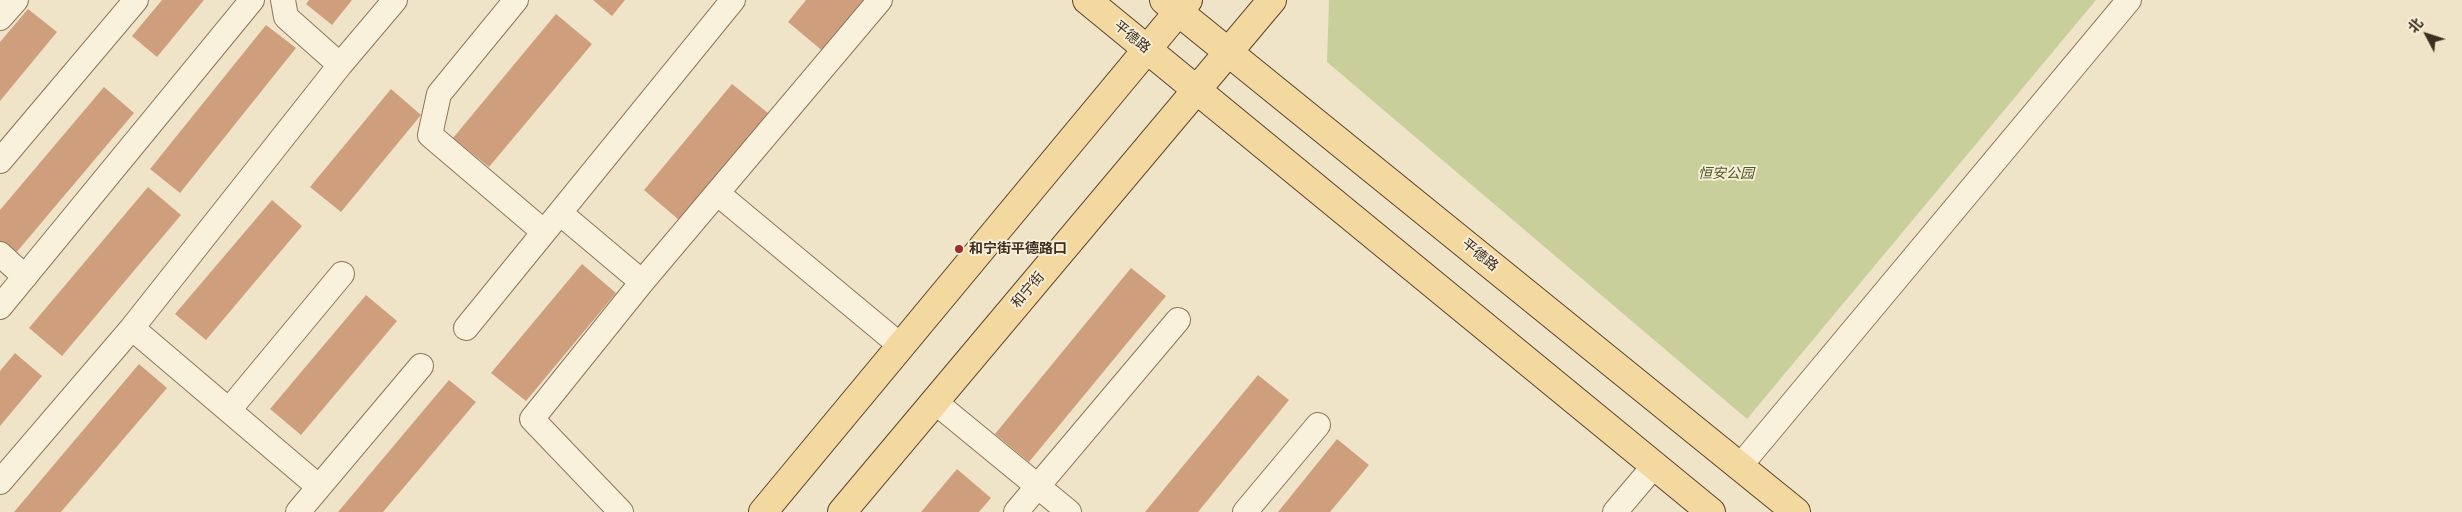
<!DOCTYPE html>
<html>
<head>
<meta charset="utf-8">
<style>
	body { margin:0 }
	#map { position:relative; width:2462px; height:512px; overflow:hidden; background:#f0e4c8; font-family:"Crimson Pro","Noto Sans SC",serif }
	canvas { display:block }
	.north { position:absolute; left:2402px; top:10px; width:50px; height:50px; -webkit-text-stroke:4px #f7eed8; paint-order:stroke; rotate:310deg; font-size:14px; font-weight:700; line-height:20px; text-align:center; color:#3d2e20 }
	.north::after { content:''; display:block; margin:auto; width:18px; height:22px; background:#3d2e20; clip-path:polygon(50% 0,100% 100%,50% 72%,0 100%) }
</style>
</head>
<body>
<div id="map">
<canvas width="2462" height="512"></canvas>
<div class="north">北</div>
</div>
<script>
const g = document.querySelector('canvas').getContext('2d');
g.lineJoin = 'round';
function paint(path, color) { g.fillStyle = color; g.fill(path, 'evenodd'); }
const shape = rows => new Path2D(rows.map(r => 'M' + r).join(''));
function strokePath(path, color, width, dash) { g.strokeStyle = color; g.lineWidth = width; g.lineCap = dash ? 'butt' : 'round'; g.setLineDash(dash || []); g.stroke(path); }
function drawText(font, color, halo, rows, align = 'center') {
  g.font = font + ' "Crimson Pro","Noto Sans SC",serif'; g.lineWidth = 4; g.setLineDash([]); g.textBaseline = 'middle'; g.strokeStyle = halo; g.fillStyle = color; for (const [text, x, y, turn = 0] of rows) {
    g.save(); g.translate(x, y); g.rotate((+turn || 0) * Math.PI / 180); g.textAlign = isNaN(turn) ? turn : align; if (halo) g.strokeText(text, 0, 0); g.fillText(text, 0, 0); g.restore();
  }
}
paint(shape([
	[1329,0,2096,0,1747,419,1327,62]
]), '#c9cf9b');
paint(shape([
	[162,0,204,0,157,57,132,36],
	[309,0,352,0,332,25,306,4],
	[593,0,625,0,612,16],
	[806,0,869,0,825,53,788,22],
	[28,9,57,32,0,101,0,42],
	[556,14,592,44,489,167,453,138],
	[266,25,296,48,180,193,150,169],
	[732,84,768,113,679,220,644,190],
	[104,87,134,113,15,254,0,241,0,210],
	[391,89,421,115,341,212,310,187],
	[148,187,181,215,62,356,29,328],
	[272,200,302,226,206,340,175,314],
	[582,264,616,293,526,401,491,373],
	[1131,268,1166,296,1029,462,995,434],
	[366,295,397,321,301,435,270,409],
	[15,353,42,376,0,426,0,371],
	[139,364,167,388,61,512,14,512],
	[1258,375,1289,400,1198,512,1145,512],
	[449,380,476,402,383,512,338,512],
	[1337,439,1369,465,1330,512,1278,512],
	[957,469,991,498,979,512,921,512]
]), '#cf9f7d');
const minor = shape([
	[283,0,286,17,340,65],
	[516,0,439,94,430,135,544,232],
	[0,18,16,0],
	[0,161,136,0],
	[717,193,901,346],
	[560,213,642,282],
	[0,254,25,277],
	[0,307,252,0],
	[132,328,319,487],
	[466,328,733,0],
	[935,402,1069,512],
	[229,410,342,274],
	[1740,466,2129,0],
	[0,482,132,328,340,65,395,0],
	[298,512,421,366],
	[621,512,532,419,642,282,880,0],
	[1016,512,1178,320],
	[1245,512,1318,425],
	[1615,512,1654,466]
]);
const major = shape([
	[1087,0,1711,512],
	[1164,0,1796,512],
	[763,512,1188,0],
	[842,512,1272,0]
]);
strokePath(minor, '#8d765c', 26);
strokePath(major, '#5b4430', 30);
strokePath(minor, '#faf1dc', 24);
strokePath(major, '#f3d9a0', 28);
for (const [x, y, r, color] of [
	[959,249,5,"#9e2a2b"]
]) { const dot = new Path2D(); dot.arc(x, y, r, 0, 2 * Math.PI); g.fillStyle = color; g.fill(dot); strokePath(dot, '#f7eed8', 2); }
drawText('14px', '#3d2e20', '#f7eed8', [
	["平德路",1132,37,39],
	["平德路",1480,255,39],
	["和宁街",1028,290,-50]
]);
drawText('italic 14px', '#4d5a26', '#f7eed8', [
	["恒安公园",1726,174]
]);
drawText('bold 14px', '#3d2e20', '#f7eed8', [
	["和宁街平德路口",969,249]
], 'left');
</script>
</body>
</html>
